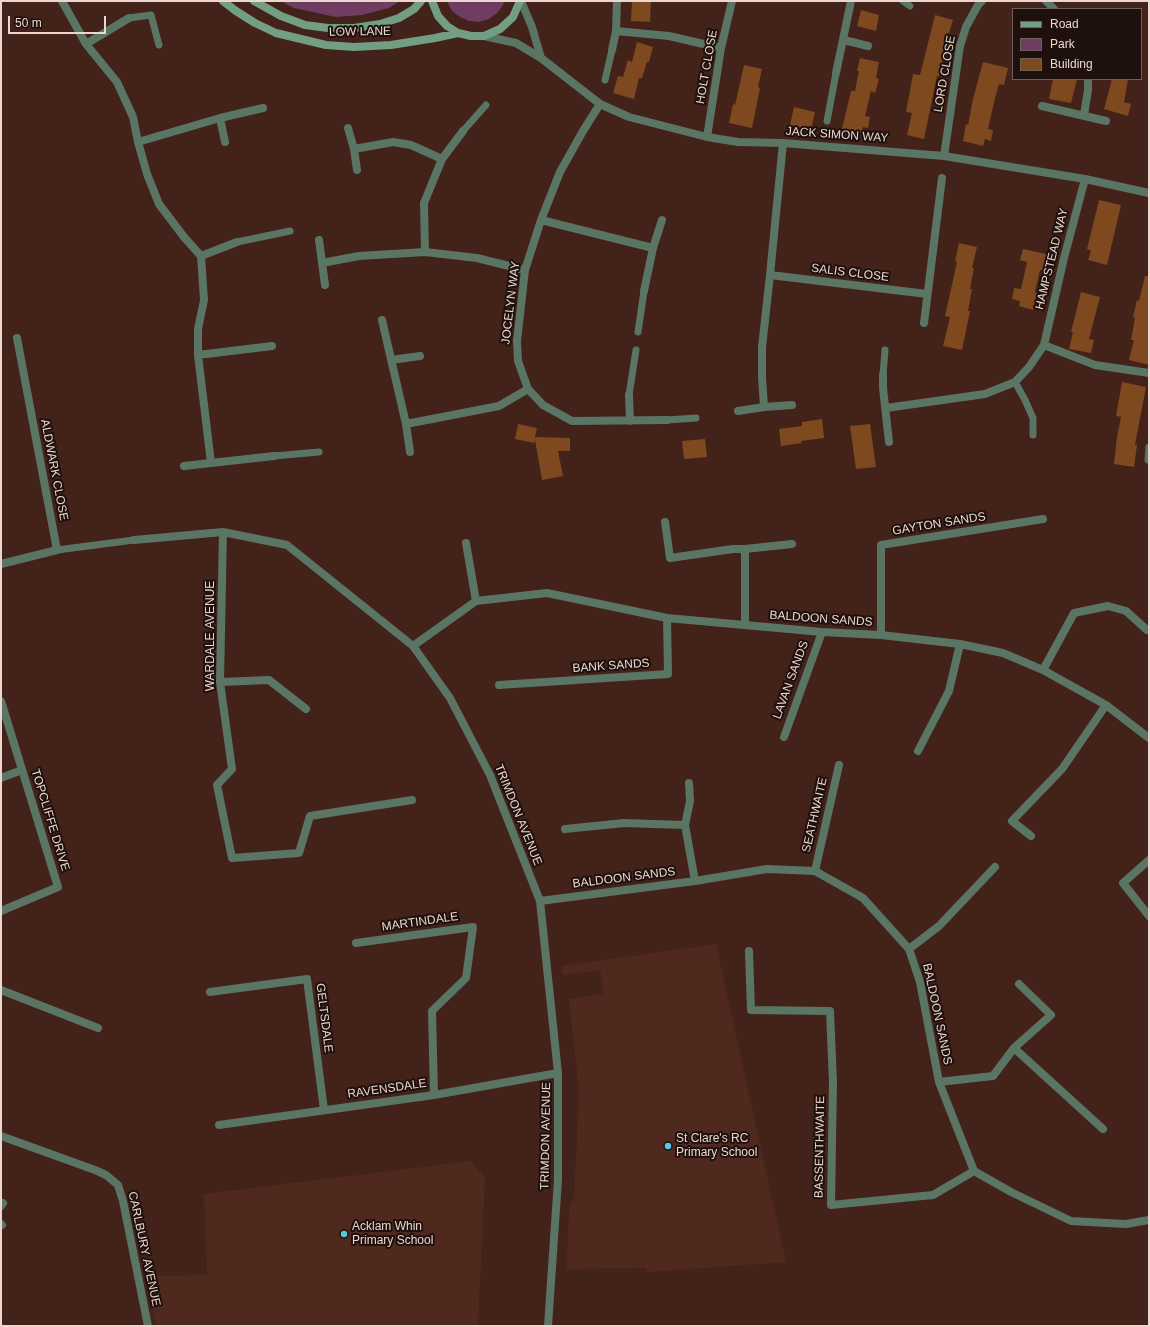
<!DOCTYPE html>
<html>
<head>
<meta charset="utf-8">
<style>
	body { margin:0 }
	#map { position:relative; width:1150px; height:1327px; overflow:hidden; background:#422219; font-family:Arial,sans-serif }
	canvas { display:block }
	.frame { position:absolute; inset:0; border:2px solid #ecd6d0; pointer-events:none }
	.legend { position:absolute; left:1012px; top:8px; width:130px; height:72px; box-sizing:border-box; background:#1e100c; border:1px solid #705f5a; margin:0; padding:5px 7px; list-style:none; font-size:12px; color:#ecd6d0 }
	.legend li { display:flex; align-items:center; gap:8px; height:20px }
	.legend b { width:20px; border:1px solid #705f5a }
	.scale { position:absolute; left:8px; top:16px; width:98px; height:18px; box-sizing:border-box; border:2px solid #ecd6d0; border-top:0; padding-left:5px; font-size:12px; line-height:14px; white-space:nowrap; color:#ecd6d0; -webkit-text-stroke:3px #1e100c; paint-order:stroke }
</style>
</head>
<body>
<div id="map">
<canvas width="1150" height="1327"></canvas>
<div class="frame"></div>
<ul class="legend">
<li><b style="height:5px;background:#729e83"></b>Road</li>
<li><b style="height:11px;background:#6f3d62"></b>Park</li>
<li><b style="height:11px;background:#7e491e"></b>Building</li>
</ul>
<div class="scale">50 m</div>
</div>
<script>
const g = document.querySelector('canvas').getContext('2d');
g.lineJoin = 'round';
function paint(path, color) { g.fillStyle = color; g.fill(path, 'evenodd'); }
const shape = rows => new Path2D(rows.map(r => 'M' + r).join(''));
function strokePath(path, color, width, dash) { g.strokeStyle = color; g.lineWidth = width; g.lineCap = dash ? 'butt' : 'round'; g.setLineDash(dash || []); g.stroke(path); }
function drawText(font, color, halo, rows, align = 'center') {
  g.font = font + ' Arial,sans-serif'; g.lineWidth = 4; g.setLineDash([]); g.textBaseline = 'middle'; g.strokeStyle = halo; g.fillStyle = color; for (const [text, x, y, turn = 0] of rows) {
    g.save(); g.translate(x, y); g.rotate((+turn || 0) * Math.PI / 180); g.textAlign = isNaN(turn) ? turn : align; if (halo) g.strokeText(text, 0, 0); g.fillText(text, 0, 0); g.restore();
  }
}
paint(shape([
	[716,944,786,1262,647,1272,647,1268,567,1269,568,1225,570,1201,574,1201,579,1091,569,999,604,994,600,970,563,975,561,966],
	[471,1161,485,1178,478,1326,156,1326,145,1276,207,1275,204,1194]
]), '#4f291e');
paint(shape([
	[280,1,400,1,389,8,362,15,336,17,294,8],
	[447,1,504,1,503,5,497,13,489,19,479,22,469,21,460,17,452,11]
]), '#6f3d62');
paint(shape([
	[632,1,651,1,650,22,631,21],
	[861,10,879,15,876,31,857,26],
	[935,15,953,20,949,33,947,33,942,58,943,58,939,76,937,76,924,139,907,135,912,113,906,112,913,74,920,75],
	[637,42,653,47,649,62,647,62,642,78,639,78,634,99,613,93,618,76,623,77,628,60,632,62],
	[860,58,879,62,876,78,879,79,875,93,871,91,865,116,870,117,868,128,863,127,862,133,842,129,851,91,855,91,859,71,857,71],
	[983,62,1008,68,1004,85,999,84,995,98,988,129,993,130,991,141,985,139,983,146,963,141,966,124,968,125,973,99],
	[744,65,762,69,758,87,760,88,752,128,729,123,733,104,735,105],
	[1053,79,1077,79,1071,103,1049,99],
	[1112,79,1128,79,1124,102,1131,104,1128,116,1104,109],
	[794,107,815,112,811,130,790,125],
	[1099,200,1121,205,1107,265,1088,260,1091,251,1087,249],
	[959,243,977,247,972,268,974,268,970,289,972,289,968,311,970,311,962,350,943,346,950,317,945,316,957,262,955,261],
	[1023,249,1046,254,1043,271,1040,270,1035,292,1037,293,1033,310,1019,306,1020,301,1012,299,1014,288,1021,289,1027,262,1020,260],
	[1145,276,1149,276,1149,365,1129,360,1134,340,1131,340,1135,318,1133,317,1137,300,1139,301],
	[1081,292,1100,297,1089,339,1094,340,1091,353,1069,349,1073,332,1071,332],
	[1122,382,1146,387,1135,445,1137,445,1134,467,1114,464,1117,437,1121,417,1116,416],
	[822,419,824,438,801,441,802,443,781,446,779,429,802,426,802,422],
	[518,424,537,428,535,437,570,438,570,451,558,451,563,476,542,480,535,440,534,443,515,439],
	[870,424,876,467,856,469,850,426],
	[705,439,707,457,684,459,682,441]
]), '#7e491e');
strokePath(shape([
	[903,1,910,6],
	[129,18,151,15,159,45],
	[605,80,612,50],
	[827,121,836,73],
	[463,131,486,105],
	[237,242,290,231],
	[638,332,644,291],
	[883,375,885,350],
	[1015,382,1025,400,1033,418,1033,435],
	[629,395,636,350],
	[667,420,696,418],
	[274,456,319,452],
	[1148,460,1149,447],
	[57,550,134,540]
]), '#5a7564', 7);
strokePath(shape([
	[62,1,86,44,117,82,133,117,138,142,147,174,159,204,184,237,201,256,204,300,198,329,198,355,211,463],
	[521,1,532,27,541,58],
	[1046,1,1054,9],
	[616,31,669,36,721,48],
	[484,36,516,43,541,58,600,104,629,117,707,137,738,142,783,143,944,156,1085,179,1149,193],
	[844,40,868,46],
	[86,44,129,18],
	[612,50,616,31,617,1],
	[836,73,851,1],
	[600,104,583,131,560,172,541,220,525,270,517,341,518,361,528,389,543,405,572,421,667,420],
	[1042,106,1106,121],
	[1084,115,1088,90,1088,79],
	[220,118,225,142],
	[348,128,354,149,357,170],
	[707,137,721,48,732,1],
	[138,142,220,118,263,108],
	[354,149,393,142,411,145,442,159],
	[944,156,960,46,966,27,978,5,982,1],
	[541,220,653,248],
	[319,240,325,285],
	[425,252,424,203,442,159,463,131],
	[201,256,237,242],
	[322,263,359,256,425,252,477,258,525,270],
	[770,275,927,294],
	[644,291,653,248,662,220],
	[382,320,406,424,410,452],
	[924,323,942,178],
	[1044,345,1095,365,1149,373],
	[198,355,272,346],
	[391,360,420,356],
	[883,375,883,388,889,442],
	[629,395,630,421],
	[764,407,762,377,762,347,770,275,783,143],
	[886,408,985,394,1015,382,1029,367,1044,345,1064,258,1085,179],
	[738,411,764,407,792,405],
	[406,424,499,406,528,389],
	[184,466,274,456],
	[665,522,670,558,733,549,745,549,745,625],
	[223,532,220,682,232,769,217,785,232,858,299,853,310,816,412,800],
	[134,540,223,532,287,545,413,646,450,698,490,775,540,901,558,1073,558,1180,548,1326],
	[466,543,476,601],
	[745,549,792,544],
	[1,564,57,550,17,338],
	[881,635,881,545,1043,519],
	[413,646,476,601,547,593,667,618,822,632,881,635,960,644,1003,653,1043,670,1106,705,1149,738],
	[1043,670,1074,613,1108,606,1126,611,1147,630],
	[220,682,269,680,306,709],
	[499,685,668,674,667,618],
	[1,701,58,887,1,911],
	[784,737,822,632],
	[918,751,949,691,960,644],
	[1,778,22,770],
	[685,825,690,801,689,783],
	[565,829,624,823,685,825,695,881],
	[1031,836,1012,821,1062,769,1106,705],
	[1149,860,1123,883,1149,916],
	[815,871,839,765],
	[540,901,695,881,767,869,815,871,863,898,909,949,920,982,939,1082,974,1171,1011,1192,1071,1221,1126,1224,1149,1220],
	[356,943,473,927,466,978,432,1011,434,1095],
	[909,949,939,926,995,867],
	[749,951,751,1010,830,1011,833,1082,831,1205,933,1195,974,1171],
	[1,990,98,1028],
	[210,992,307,979,324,1110],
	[1014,1048,1051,1015,1019,984],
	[939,1082,993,1076,1014,1048,1103,1129],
	[219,1125,434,1095,558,1073],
	[1,1136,95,1170,106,1175,118,1185,123,1201,148,1326],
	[1,1206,3,1203],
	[1,1224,2,1225]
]), '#5a7564', 8);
strokePath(shape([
	[223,1,236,11,255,23,276,33,326,45,354,47,391,45,435,38,458,33],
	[254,1,281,16,305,25,328,28,354,28,380,24,399,18,414,9,421,1],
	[432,1,438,16,447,26,458,33,471,36,484,36,500,29,513,17,520,1]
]), '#729e83', 8);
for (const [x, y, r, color] of [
	[668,1146,4,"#59c8e4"],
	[344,1234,4,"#59c8e4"]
]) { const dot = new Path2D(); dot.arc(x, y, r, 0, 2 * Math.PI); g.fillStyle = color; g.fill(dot); strokePath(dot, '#1e100c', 1.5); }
drawText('12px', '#ecd6d0', '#1e100c', [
	["LOW LANE",360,32,-1],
	["HOLT CLOSE",707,67,-80],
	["LORD CLOSE",945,74,-80],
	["JACK SIMON WAY",837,135,4],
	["HAMPSTEAD WAY",1052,259,-76],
	["SALIS CLOSE",850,273,7],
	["JOCELYN WAY",511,303,-83],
	["ALDWARK CLOSE",54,470,79],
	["GAYTON SANDS",939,524,-9],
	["BALDOON SANDS",821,619,4],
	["WARDALE AVENUE",211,636,-90],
	["BANK SANDS",611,666,-4],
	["LAVAN SANDS",791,680,-70],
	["TRIMDON AVENUE",518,815,68],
	["SEATHWAITE",815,815,-77],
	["TOPCLIFFE DRIVE",50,820,73],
	["BALDOON SANDS",624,878,-7],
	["MARTINDALE",420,922,-8],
	["BALDOON SANDS",937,1014,78],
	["GELTSDALE",324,1018,83],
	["RAVENSDALE",387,1089,-8],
	["TRIMDON AVENUE",546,1136,-89],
	["BASSENTHWAITE",820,1147,-89],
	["CARLBURY AVENUE",144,1249,78]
]);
drawText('12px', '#ecd6d0', '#1e100c', [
	["St Clare's RC",676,1139],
	["Primary School",676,1153],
	["Acklam Whin",352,1227],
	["Primary School",352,1241]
], 'left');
</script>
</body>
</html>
